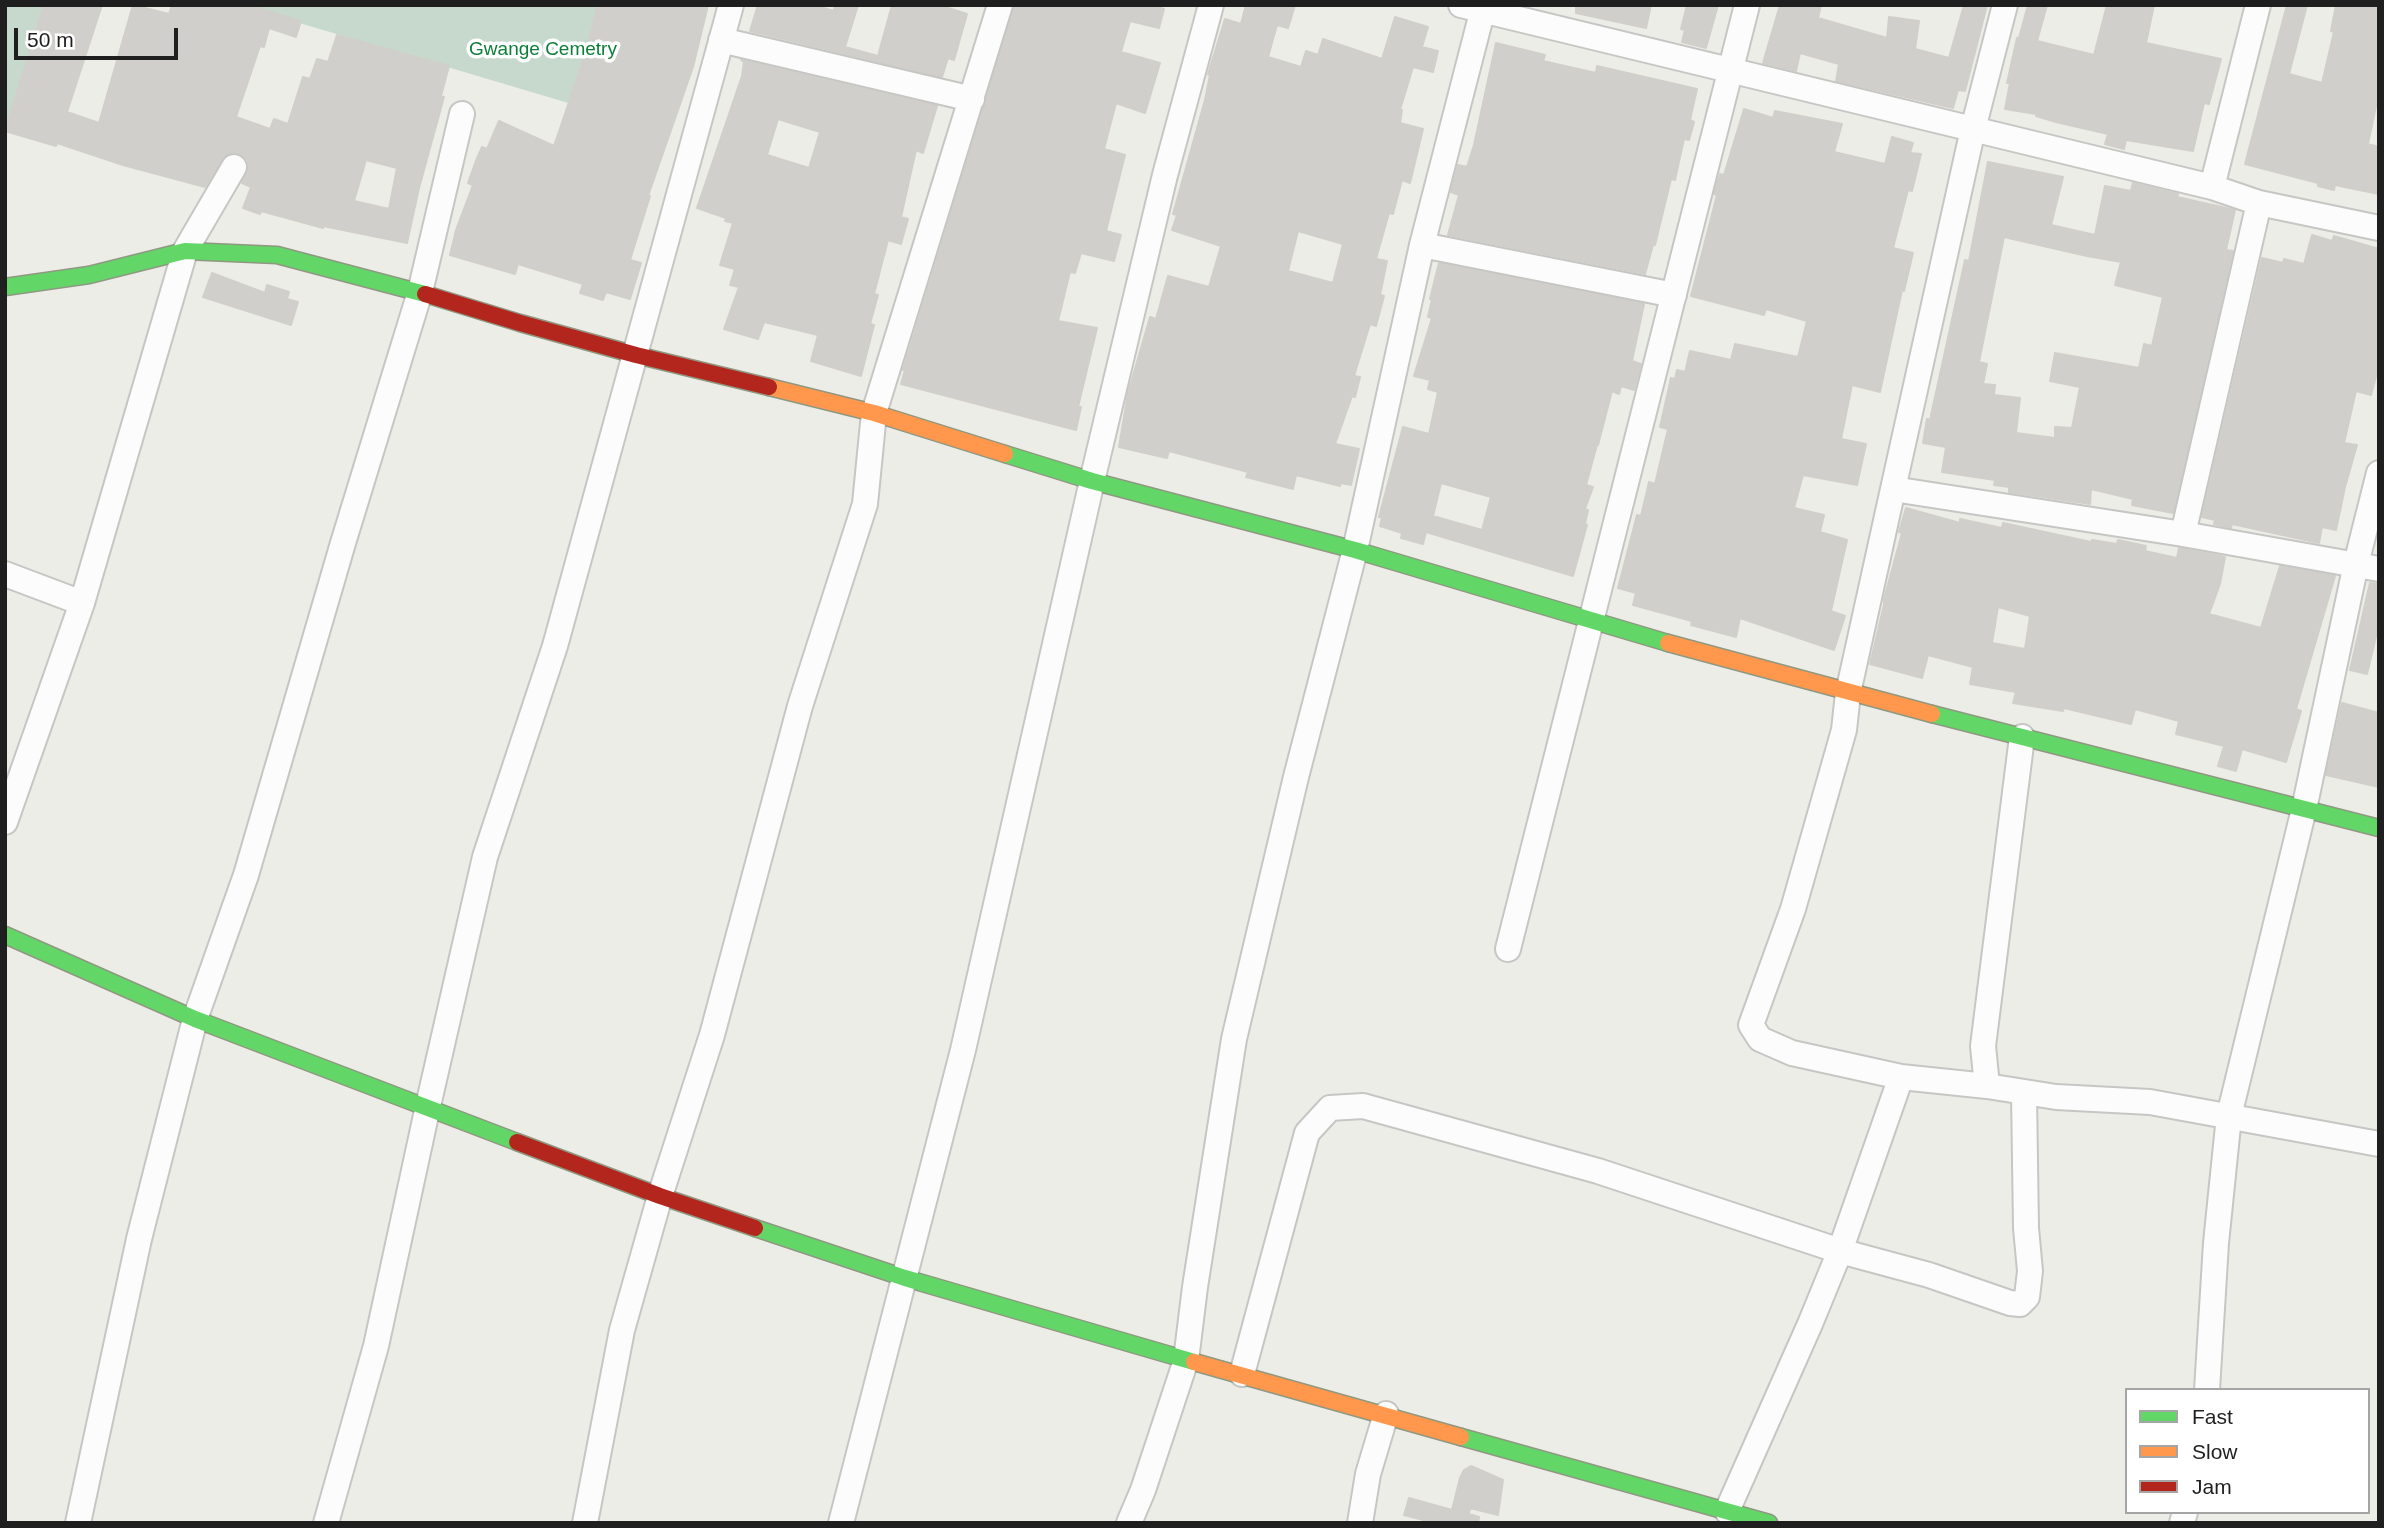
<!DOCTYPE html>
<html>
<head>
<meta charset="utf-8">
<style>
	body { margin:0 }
	#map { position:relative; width:2384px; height:1528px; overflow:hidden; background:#edede8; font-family:Helvetica,sans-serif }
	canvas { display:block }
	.frame { position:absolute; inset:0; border:7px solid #1f1f1f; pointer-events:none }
	.legend { position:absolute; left:2125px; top:1388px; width:245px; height:126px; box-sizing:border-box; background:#fff; border:2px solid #a5a5a5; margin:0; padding:9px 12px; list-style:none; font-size:21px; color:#1f1f1f }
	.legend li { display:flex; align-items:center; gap:14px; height:35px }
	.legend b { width:35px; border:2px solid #a5a5a5 }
	.scale { position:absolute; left:14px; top:28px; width:164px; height:32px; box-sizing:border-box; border:4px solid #1f1f1f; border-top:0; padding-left:9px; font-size:21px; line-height:24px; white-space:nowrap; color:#1f1f1f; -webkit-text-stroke:5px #fff; paint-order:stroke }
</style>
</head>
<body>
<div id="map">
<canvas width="2384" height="1528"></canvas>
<div class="frame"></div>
<ul class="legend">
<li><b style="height:9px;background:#63d668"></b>Fast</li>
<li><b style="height:9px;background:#ff974d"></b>Slow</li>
<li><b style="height:9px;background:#b3261e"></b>Jam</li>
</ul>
<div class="scale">50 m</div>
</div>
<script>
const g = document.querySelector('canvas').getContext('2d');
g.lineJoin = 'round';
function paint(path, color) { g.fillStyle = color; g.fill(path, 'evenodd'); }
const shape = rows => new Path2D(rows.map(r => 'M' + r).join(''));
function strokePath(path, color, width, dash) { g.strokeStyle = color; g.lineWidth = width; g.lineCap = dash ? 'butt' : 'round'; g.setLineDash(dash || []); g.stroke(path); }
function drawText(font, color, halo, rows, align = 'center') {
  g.font = font + ' Helvetica,sans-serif'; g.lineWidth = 7; g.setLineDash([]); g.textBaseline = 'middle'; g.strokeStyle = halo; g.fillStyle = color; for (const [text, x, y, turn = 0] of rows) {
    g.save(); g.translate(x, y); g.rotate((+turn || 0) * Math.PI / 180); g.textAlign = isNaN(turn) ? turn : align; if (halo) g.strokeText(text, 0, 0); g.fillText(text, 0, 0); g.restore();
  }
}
paint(shape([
	[5,5,44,5,5,129],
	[239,5,600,5,575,105]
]), '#c6d9cc');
const building = shape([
	[44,5,102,5,67,112,99,123,133,5,169,14,172,5,248,5,301,21,296,37,269,28,264,47,260,46,236,117,270,129,274,119,288,124,303,77,310,79,317,59,328,62,337,35,449,66,441,96,444,97,419,188,407,243,323,226,323,228,261,211,260,214,243,208,251,187,242,183,249,166,247,159,241,154,233,152,226,155,205,187,123,165,57,143,56,146,5,131,44,5],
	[366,160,397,168,389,209,354,201,366,160],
	[598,5,708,5,693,67,648,196,650,196,630,260,641,263,630,299,606,292,603,300,580,293,583,284,518,264,515,274,450,255,456,230,473,185,468,183,477,158,482,147,487,149,499,121,554,146,585,55,598,5],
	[758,5,814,5,834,11,835,5,858,5,845,47,878,56,892,5,939,5,967,14,954,60,948,58,942,77,750,31,758,5],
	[1015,5,1150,5,1164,9,1159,28,1130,21,1121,52,1160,63,1145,113,1116,103,1104,149,1125,155,1106,231,1121,235,1114,261,1081,253,1075,273,1070,272,1058,321,1097,328,1078,407,1081,407,1076,430,901,384,905,370,903,370,1015,5],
	[1246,5,1295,5,1288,28,1277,25,1268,57,1301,67,1306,51,1318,55,1323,39,1382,59,1395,17,1428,27,1422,47,1438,51,1433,72,1413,67,1400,110,1402,110,1400,123,1423,129,1410,183,1402,180,1393,214,1389,213,1376,259,1387,261,1380,295,1384,296,1376,326,1370,324,1354,376,1360,377,1355,397,1352,396,1335,444,1359,449,1351,485,1341,483,1340,486,1296,475,1293,489,1246,477,1248,472,1169,451,1167,458,1119,447,1128,393,1150,317,1156,319,1168,276,1209,287,1221,246,1172,230,1177,215,1173,214,1205,100,1210,75,1208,74,1225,19,1241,24,1246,5],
	[1298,231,1343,244,1333,283,1288,271,1298,231],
	[1576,5,1651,5,1646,28,1576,13,1576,5],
	[1687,5,1718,5,1706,48,1682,42,1685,30,1681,29,1687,5],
	[1780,5,1821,5,1818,18,1887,38,1889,17,1919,21,1915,49,1949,58,1964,5,1987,5,1965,91,1958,90,1953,108,1836,81,1839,64,1800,53,1796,71,1763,63,1780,5],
	[2028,5,2047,5,2037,41,2094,55,2107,5,2154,5,2146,43,2221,59,2209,104,2204,103,2193,151,2126,140,2124,149,2105,144,2108,134,2056,122,2036,116,2036,114,2005,109,2010,83,2007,83,2017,38,2019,38,2028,5],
	[2287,5,2307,5,2289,74,2322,83,2334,32,2331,31,2336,5,2379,5,2379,107,2376,106,2368,144,2379,147,2379,194,2335,185,2334,190,2318,186,2318,183,2245,164,2287,5],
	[1496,43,1545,55,1543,61,1596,73,1597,66,1697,89,1690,120,1694,122,1689,140,1684,139,1675,180,1671,179,1655,245,1653,245,1645,274,1448,235,1459,195,1451,192,1458,165,1467,167,1474,145,1496,43],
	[741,60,937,106,923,153,916,150,901,217,908,219,901,244,888,240,874,294,878,295,870,324,874,325,861,376,811,361,818,335,764,322,758,339,724,329,739,287,730,285,735,269,720,265,733,223,725,221,726,218,697,208,742,76,744,62,741,60],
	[778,119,820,132,809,168,767,155,778,119],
	[1744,109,1773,118,1775,111,1842,124,1834,152,1885,164,1892,137,1913,143,1910,153,1921,154,1912,191,1908,190,1893,248,1913,253,1904,291,1902,290,1880,392,1852,385,1841,439,1866,444,1857,485,1803,475,1794,508,1824,515,1820,532,1847,540,1831,611,1845,616,1834,650,1740,618,1736,637,1691,625,1692,621,1633,605,1636,593,1618,588,1637,515,1641,516,1649,482,1655,484,1668,429,1660,427,1671,378,1675,379,1677,370,1685,372,1690,351,1731,360,1735,344,1798,357,1807,321,1766,309,1764,315,1691,296,1717,195,1714,194,1720,174,1724,175,1744,109],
	[1988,162,2063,177,2051,225,2095,235,2105,186,2131,191,2133,183,2178,194,2177,197,2235,210,2226,250,2233,251,2173,513,2132,505,2133,499,2091,489,2090,504,2009,492,2009,487,1994,485,1995,480,1942,472,1946,447,1923,443,1927,419,1930,420,1965,260,1969,261,1988,162],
	[2004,237,2087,256,2121,262,2115,285,2163,297,2152,346,2144,344,2139,368,2055,353,2050,381,2080,387,2072,428,2055,427,2055,438,2016,433,2020,398,1994,395,1995,385,1983,384,1987,364,1979,362,2004,237],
	[2312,235,2332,241,2334,236,2379,249,2379,365,2371,395,2356,391,2344,443,2357,445,2345,487,2336,530,2322,527,2319,543,2232,524,2231,528,2214,524,2215,520,2202,517,2262,258,2283,263,2284,259,2304,264,2312,235],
	[1439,263,1644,304,1632,361,1641,364,1634,390,1621,386,1619,394,1612,391,1598,445,1597,445,1586,485,1593,487,1585,509,1588,510,1585,524,1587,525,1573,576,1426,532,1423,544,1401,538,1402,533,1380,526,1382,517,1379,517,1403,427,1429,434,1438,392,1428,389,1430,380,1414,376,1432,318,1428,317,1432,299,1430,299,1439,263],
	[1441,483,1491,497,1482,530,1433,516,1441,483],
	[212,273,265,293,267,285,289,292,287,299,298,302,291,325,203,297,212,273],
	[1906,508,1960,523,1960,519,2002,528,2003,523,2091,542,2092,540,2117,544,2118,540,2146,546,2145,551,2177,558,2179,548,2225,557,2220,584,2209,614,2261,628,2280,566,2335,576,2296,709,2301,711,2286,762,2242,749,2236,771,2218,766,2224,746,2176,734,2179,721,2135,709,2131,724,2064,708,2063,711,2013,703,2016,692,1970,684,1973,667,1928,655,1922,678,1870,664,1884,605,1884,599,1902,533,1899,532,1906,508],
	[1998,607,2030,616,2025,649,1992,643,1998,607],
	[2370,583,2379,584,2379,624,2367,674,2350,670,2370,583],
	[2342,703,2379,713,2379,787,2326,775,2342,703],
	[1471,1466,1503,1480,1498,1515,1470,1508,1469,1514,1479,1517,1478,1523,1435,1523,1404,1515,1409,1498,1452,1510,1460,1478,1464,1470,1471,1466]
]);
paint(building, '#d0cfcb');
strokePath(building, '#d1cfc9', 2);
const street = shape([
	[1461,5,2212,187,2259,203,2379,228],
	[2005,5,1973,129,1893,489,1848,693,1844,730,1793,909,1751,1025,1760,1039,1792,1053,1901,1077,1987,1086,2056,1097,2150,1102,2379,1144],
	[721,40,972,99],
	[2212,187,2258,5],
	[1422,245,1674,295],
	[1893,489,2183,534,2379,569],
	[2183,534,2259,203],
	[5,574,82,603],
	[5,822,82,603,185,251,234,167],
	[1508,949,1747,5],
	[1987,1086,1983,1046,2022,737],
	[1242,1374,1307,1133,1330,1108,1363,1106,1598,1171,1840,1251,1929,1275,2010,1303,2020,1304,2027,1297,2030,1271,2026,1228,2024,1093],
	[2207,1390,2216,1243,2229,1116,2304,809,2356,564,2379,473],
	[1727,1511,1810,1324,1840,1251,1901,1077],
	[78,1523,139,1239,195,1019,246,875,343,543,420,292,462,114],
	[326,1523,376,1346,428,1106,485,857,555,646,731,5],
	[585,1523,622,1330,660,1196,712,1035,800,706,865,504,874,413,1000,5],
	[841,1523,963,1050,1092,481,1165,175,1211,5],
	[1129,1523,1143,1490,1186,1360,1195,1287,1234,1039,1296,777,1355,550,1422,245,1484,5],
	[1360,1523,1368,1474,1386,1414],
	[2182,1523,2185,1512]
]);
const fast = shape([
	[5,287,89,275,185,251,277,255,425,294],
	[1005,454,1092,481,1355,550,1668,643],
	[1932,714,2379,828],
	[5,935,195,1019,517,1142],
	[755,1228,905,1278,1194,1362],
	[1461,1437,1769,1523]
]);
const slow = shape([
	[769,387,874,413,1005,454],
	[1668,643,1932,714],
	[1194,1362,1461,1437]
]);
const jam = shape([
	[425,294,520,323,636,355,769,387],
	[517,1142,660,1196,755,1228]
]);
strokePath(street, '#c6c6c4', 28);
strokePath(fast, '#8f9880', 19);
strokePath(slow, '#8f9880', 19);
strokePath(jam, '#8f9880', 19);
strokePath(street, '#fcfcfc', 24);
strokePath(fast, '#63d668', 16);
strokePath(slow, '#ff974d', 16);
strokePath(jam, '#b3261e', 16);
drawText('19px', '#0c7f38', '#fff', [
	["Gwange Cemetry",543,50]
]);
</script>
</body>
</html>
